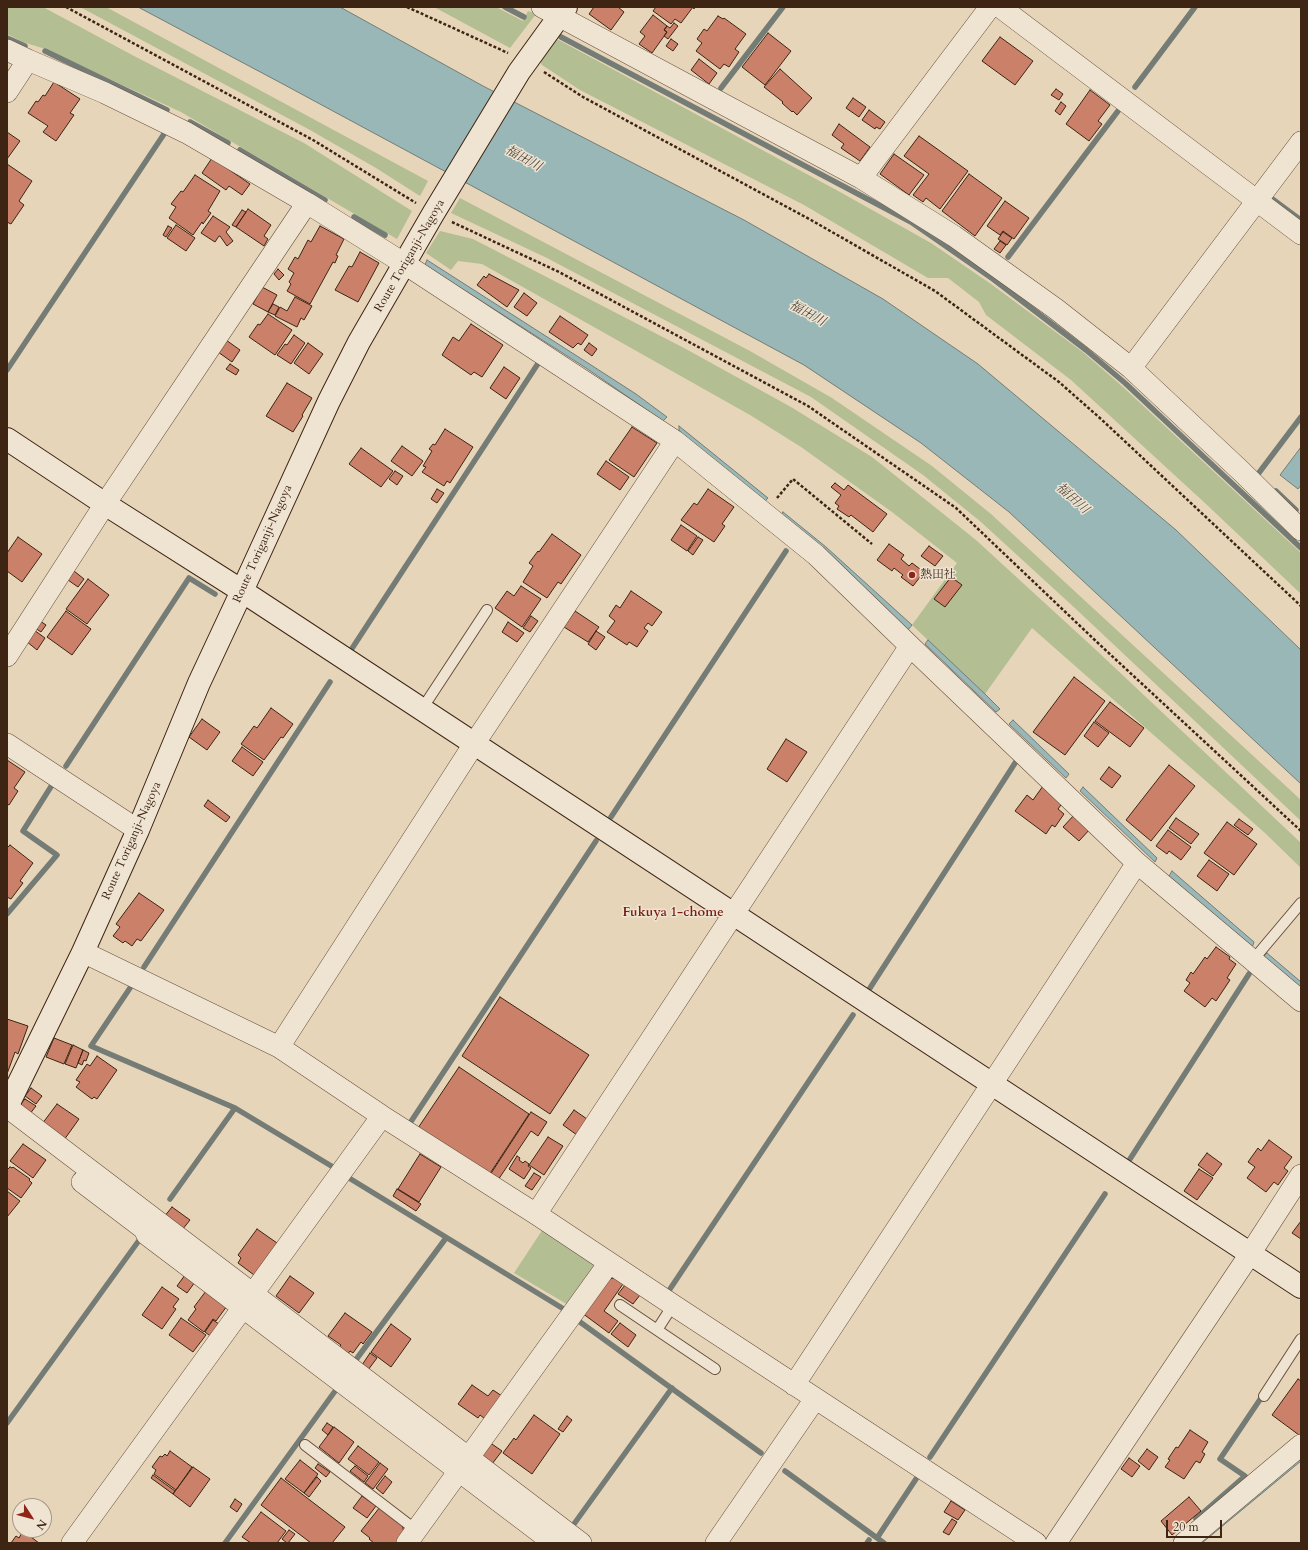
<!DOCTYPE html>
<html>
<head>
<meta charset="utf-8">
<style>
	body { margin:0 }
	#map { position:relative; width:1308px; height:1550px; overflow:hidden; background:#e7d5ba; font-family:Cardo,serif }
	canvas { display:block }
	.frame { position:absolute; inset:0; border:8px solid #3d2413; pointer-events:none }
	.north { position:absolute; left:12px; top:1498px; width:40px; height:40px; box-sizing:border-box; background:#efe4d2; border:1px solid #a89786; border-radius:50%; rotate:126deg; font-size:11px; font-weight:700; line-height:16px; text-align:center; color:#3d2413 }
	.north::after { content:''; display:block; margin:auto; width:14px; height:18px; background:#8f2418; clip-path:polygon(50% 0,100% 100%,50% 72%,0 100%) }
	.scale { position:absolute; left:1166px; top:1520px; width:56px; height:18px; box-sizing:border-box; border:2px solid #3d2413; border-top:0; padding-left:5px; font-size:12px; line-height:14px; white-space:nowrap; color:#3d2413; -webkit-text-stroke:3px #efe4d2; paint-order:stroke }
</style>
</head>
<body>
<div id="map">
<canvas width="1308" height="1550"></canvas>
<div class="frame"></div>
<div class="north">N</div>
<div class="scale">20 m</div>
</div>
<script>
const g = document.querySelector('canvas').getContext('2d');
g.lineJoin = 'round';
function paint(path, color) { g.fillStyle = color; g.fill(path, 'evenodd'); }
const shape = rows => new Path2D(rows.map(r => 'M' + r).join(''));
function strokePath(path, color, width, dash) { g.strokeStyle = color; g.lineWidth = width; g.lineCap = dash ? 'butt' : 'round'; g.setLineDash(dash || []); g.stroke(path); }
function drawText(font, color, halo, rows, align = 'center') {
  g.font = font + ' Cardo,"Noto Serif JP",serif'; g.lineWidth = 3; g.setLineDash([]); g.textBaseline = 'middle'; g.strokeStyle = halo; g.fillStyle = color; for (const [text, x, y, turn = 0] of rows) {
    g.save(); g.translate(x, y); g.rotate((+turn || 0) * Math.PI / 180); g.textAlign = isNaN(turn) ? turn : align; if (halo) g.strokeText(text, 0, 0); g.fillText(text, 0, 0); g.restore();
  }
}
paint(shape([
	[7,7,43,7,134,56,304,143,412,211,397,239,181,112,42,48,23,42,7,34],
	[80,7,106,7,428,181,420,196,376,168,310,130],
	[434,7,496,7,523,21,528,11,536,14,510,48],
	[555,38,840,192,931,243,991,284,1084,353,1123,387,1301,553,1301,594,1206,504,1071,380,986,315,979,302,948,278,928,278,804,205,580,90,542,65,539,59],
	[460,198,750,351,832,398,932,466,991,514,1301,800,1301,821,1077,610,981,522,923,475,811,397,545,257,451,213],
	[440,231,473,239,684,348,791,407,872,457,976,540,1096,650,1301,843,1301,868,1265,833,1032,628,985,694,912,625,957,563,892,512,801,447,750,415,482,264,458,261,451,270,426,253],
	[543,1229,593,1263,593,1273,570,1306,514,1273]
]), '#b3be92');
const water = shape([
	[138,7,340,7,483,86,744,220,883,299,978,364,1176,530,1301,650,1301,784,1009,512,921,443,804,365,281,83,138,7],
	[427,260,591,365,636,394,667,417,663,421,586,368,425,265,427,260],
	[679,426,768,498,766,500,765,502,679,432,679,426],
	[1301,447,1301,485,1298,489,1280,475,1301,447],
	[783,512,826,547,912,625,908,630,824,549,781,515,783,512],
	[928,640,985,694,1000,709,996,712,925,644,928,640],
	[1013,720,1069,774,1066,778,1009,724,1013,720],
	[1083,787,1157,858,1155,862,1080,791,1083,787],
	[1172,871,1254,942,1252,948,1169,876,1172,871],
	[1267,953,1301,982,1301,989,1263,957,1267,953],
	[1301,1453,1301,1461,1202,1543,1192,1543,1301,1453]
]);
paint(water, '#98b7b6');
strokePath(water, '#747c75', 1);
strokePath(shape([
	[505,7,524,17],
	[561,37,911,222,937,240,993,279,1086,350,1125,383,1301,548],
	[7,38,25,46],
	[45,51,167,110],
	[1135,87,1195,7],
	[721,88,783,7],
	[190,122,228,143],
	[240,150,325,200],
	[1271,198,1298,218],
	[354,217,385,235],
	[1008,257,1118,111],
	[7,370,164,134],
	[1258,474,1301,417],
	[1276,491,1296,510],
	[351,650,539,362],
	[66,766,189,578,215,594],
	[611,817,786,551],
	[7,914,57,855,23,831,52,785],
	[144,967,330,682],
	[130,988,91,1046,235,1108,333,1167],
	[870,988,1017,760],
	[410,1123,596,841],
	[1130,1159,1249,974],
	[349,1178,562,1308],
	[170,1199,235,1108],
	[670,1289,853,1015],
	[580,1322,761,1453],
	[355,1361,446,1238],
	[7,1423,140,1239],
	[930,1457,1105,1194],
	[785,1471,884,1543],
	[1196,1519,1245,1476,1220,1459,1261,1398],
	[574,1524,672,1388],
	[877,1538,916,1479],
	[225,1543,338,1387],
	[867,1543,869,1540]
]), '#747c75', 5.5);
const building = shape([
	[594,7,618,7,624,12,611,30,589,14,594,7],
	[656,7,695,7,694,9,693,7,681,23,675,19,671,24,653,11,656,7],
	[653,15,667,26,664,30,667,32,652,53,639,44,645,36,640,32,653,15],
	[718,16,723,19,724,18,746,34,735,49,739,52,729,67,724,64,720,69,696,51,702,43,697,39,704,29,707,31,718,16],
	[674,23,678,26,668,39,664,36,667,32,664,30,667,26,670,28,674,23],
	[768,33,791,51,765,85,742,67,768,33],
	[1000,37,1033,61,1015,85,982,61,1000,37],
	[671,39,678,44,673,51,666,46,671,39],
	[699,59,717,73,709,84,691,70,699,59],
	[780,69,812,98,797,115,793,111,792,112,782,103,783,102,764,87,780,69],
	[54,82,80,99,70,113,74,115,56,141,43,132,48,126,28,113,36,101,38,102,43,95,45,96,54,82],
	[1056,89,1063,94,1059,100,1051,95,1056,89],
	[1090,90,1110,105,1098,121,1102,124,1089,141,1066,124,1090,90],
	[853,98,866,107,859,117,846,108,853,98],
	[1061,102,1066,106,1060,115,1055,111,1061,102],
	[869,110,885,122,880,129,876,127,875,129,862,120,869,110],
	[839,124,870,147,860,161,841,148,844,144,832,135,839,124],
	[7,132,20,141,7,159,7,132],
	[919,136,968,171,940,209,926,198,923,202,913,195,929,174,904,156,919,136],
	[894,154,924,175,909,195,880,174,894,154],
	[212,158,250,184,242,195,229,186,226,190,202,173,212,158],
	[7,164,32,181,19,201,24,205,11,224,7,222,7,164],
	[969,174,1002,198,975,236,942,211,969,174],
	[195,175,220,191,208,211,211,213,203,224,202,222,193,235,169,218,176,207,171,204,181,191,183,192,195,175],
	[1005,201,1029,218,1014,239,1003,231,1000,235,987,226,1005,201],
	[248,209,271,225,264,236,268,239,264,246,236,227,248,209],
	[242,210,246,212,236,227,232,225,242,210],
	[213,216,230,227,226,232,233,241,227,246,220,236,219,236,215,242,201,233,213,216],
	[176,225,195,238,186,251,167,238,176,225],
	[168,226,172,228,166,237,163,235,168,226],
	[320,226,344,239,336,255,338,256,335,263,333,262,310,304,287,291,291,284,289,282,294,273,288,269,295,257,298,259,308,240,311,242,320,226],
	[1003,232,1012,238,1007,245,998,239,1003,232],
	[1000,241,1006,245,1000,253,994,249,1000,241],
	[360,252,379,263,358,302,335,290,349,266,352,267,360,252],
	[278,269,284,275,279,280,274,274,278,269],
	[489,274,519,290,507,307,477,285,484,276,486,278,489,274],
	[262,287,277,295,268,312,253,304,262,287],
	[524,293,537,303,527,316,514,307,524,293],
	[295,297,312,306,304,320,301,318,297,327,275,316,280,307,287,311,295,297],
	[273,304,279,307,275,315,268,312,273,304],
	[268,314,292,330,275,355,249,337,258,324,260,325,268,314],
	[560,316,588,335,581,345,578,343,573,348,549,332,560,316],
	[471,324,503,345,482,377,474,372,471,375,442,355,453,337,459,341,471,324],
	[294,335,305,343,291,364,277,355,285,344,287,345,294,335],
	[226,340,240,350,232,362,218,352,226,340],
	[308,343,323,354,309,374,294,363,308,343],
	[589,343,597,349,592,356,584,350,589,343],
	[230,364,239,370,236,375,226,369,230,364],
	[504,367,520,378,506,399,490,388,504,367],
	[287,383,312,398,302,415,303,416,293,432,266,416,287,383],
	[632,427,657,443,634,477,609,460,632,427],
	[445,429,473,447,450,483,447,481,444,486,422,472,426,467,423,466,432,451,429,449,433,444,435,445,445,429],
	[402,446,423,461,412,476,391,461,402,446],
	[361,448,393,471,381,487,349,464,361,448],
	[606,461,629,477,620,490,597,474,606,461],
	[395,471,403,476,397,485,389,479,395,471],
	[835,483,844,490,848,485,887,514,873,532,851,515,849,517,837,509,839,506,835,503,841,495,831,487,835,483],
	[437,489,444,493,437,503,431,499,437,489],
	[708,489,734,507,722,524,725,526,714,542,681,520,694,503,697,505,708,489],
	[681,525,697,536,687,551,671,540,681,525],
	[552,534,581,555,561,584,558,582,547,598,523,582,533,566,529,563,538,551,539,552,552,534],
	[18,537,42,554,22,582,7,571,7,553,18,537],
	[698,537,703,540,693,555,688,551,698,537],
	[889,544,904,555,901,559,909,566,912,563,924,572,913,586,901,577,903,575,894,568,892,571,877,560,889,544],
	[929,546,943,556,935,566,921,556,929,546],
	[74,571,84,579,78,587,68,580,74,571],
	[951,577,962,585,945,607,934,599,951,577],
	[88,579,109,595,87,624,66,609,88,579],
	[521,586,541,599,522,627,495,608,507,591,514,596,521,586],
	[631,591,662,612,652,626,648,623,644,628,648,631,637,647,629,642,627,645,607,632,615,621,609,616,616,605,620,608,631,591],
	[66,611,91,629,72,655,47,637,66,611],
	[575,611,599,627,588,642,564,627,575,611],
	[531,616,538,621,530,632,523,628,531,616],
	[40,621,46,625,41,632,35,628,40,621],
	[508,622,524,633,517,642,502,632,508,622],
	[34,630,45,638,37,650,26,641,34,630],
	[596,631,605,637,596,650,588,644,596,631],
	[1074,677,1105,701,1065,755,1033,732,1074,677],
	[1110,702,1144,728,1130,747,1095,721,1110,702],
	[271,708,293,724,283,738,281,737,264,760,241,744,254,726,257,728,271,708],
	[202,719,220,732,207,750,189,737,202,719],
	[1094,722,1109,733,1098,747,1084,736,1094,722],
	[786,739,807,752,787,782,767,769,786,739],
	[242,747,263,762,253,776,232,761,242,747],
	[7,760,25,772,14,788,18,791,9,805,7,804,7,760],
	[1169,765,1195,786,1151,841,1126,820,1169,765],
	[1109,767,1121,776,1112,788,1100,779,1109,767],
	[1043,786,1063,802,1058,809,1064,814,1055,827,1052,825,1046,834,1015,811,1027,795,1033,800,1043,786],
	[208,800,230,817,226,822,204,806,208,800],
	[1075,814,1091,828,1079,841,1063,827,1075,814],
	[1176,818,1199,834,1191,844,1169,828,1176,818],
	[1239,819,1253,829,1248,835,1234,825,1239,819],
	[1227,822,1257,844,1234,875,1204,853,1227,822],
	[1168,830,1191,847,1181,860,1169,851,1167,854,1156,846,1168,830],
	[10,845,33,863,20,881,23,883,11,899,7,897,7,848,10,845],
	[1209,860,1229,874,1217,891,1197,876,1209,860],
	[139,893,164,910,141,941,137,939,132,946,125,941,123,943,113,936,120,927,116,924,139,893],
	[1216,947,1230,957,1229,959,1236,964,1227,978,1230,980,1216,1001,1212,998,1205,1007,1184,991,1190,983,1186,980,1191,972,1193,974,1205,957,1207,959,1216,947],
	[500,997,589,1055,550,1114,462,1056,500,997],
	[7,1019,28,1026,18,1054,15,1052,7,1074,7,1019],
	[54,1038,72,1045,64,1064,46,1057,54,1038],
	[73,1045,83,1050,76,1068,65,1064,73,1045],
	[83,1050,89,1053,86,1061,84,1060,82,1065,78,1063,83,1050],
	[97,1056,117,1070,97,1099,94,1097,92,1099,76,1087,80,1082,76,1080,87,1064,90,1066,97,1056],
	[459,1067,529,1114,489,1175,418,1128,459,1067],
	[31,1088,42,1096,36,1104,25,1096,31,1088],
	[25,1099,36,1106,29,1115,18,1107,25,1099],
	[57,1104,79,1119,64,1140,42,1124,57,1104],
	[574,1110,587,1119,577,1135,563,1125,574,1110],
	[531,1112,547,1122,538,1136,531,1131,498,1180,490,1175,531,1112],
	[548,1137,563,1146,544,1175,529,1165,548,1137],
	[1269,1140,1292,1157,1284,1168,1288,1171,1278,1185,1274,1182,1266,1192,1247,1178,1255,1167,1248,1162,1258,1148,1261,1151,1269,1140],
	[23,1144,46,1160,33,1178,10,1161,23,1144],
	[1207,1153,1222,1164,1213,1176,1198,1165,1207,1153],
	[420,1154,441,1167,419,1202,398,1189,420,1154],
	[517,1156,520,1158,519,1160,523,1163,525,1161,529,1164,528,1166,531,1168,524,1179,509,1169,517,1156],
	[10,1167,12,1168,13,1167,30,1179,29,1180,32,1183,21,1198,7,1188,7,1170,10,1167],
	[1199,1169,1213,1178,1197,1200,1184,1191,1199,1169],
	[534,1173,541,1177,532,1190,525,1186,534,1173],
	[397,1189,421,1204,416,1211,393,1196,397,1189],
	[7,1191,20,1201,7,1217,7,1191],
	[172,1207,190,1220,182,1230,164,1217,172,1207],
	[1301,1221,1301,1239,1292,1233,1301,1221],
	[257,1229,277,1243,254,1275,238,1263,241,1258,238,1255,257,1229],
	[185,1275,195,1282,187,1293,177,1286,185,1275],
	[290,1276,314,1293,299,1313,276,1296,290,1276],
	[615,1278,623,1284,604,1311,618,1321,609,1333,582,1313,607,1279,615,1278],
	[625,1285,640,1295,633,1304,618,1294,625,1285],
	[162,1287,179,1299,173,1307,176,1309,162,1329,142,1315,162,1287],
	[206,1291,227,1306,216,1321,213,1319,204,1332,188,1320,196,1309,194,1307,206,1291],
	[345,1313,372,1332,363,1344,361,1342,353,1353,350,1351,347,1355,338,1349,341,1345,328,1336,345,1313],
	[181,1318,206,1335,193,1352,169,1335,181,1318],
	[213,1320,222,1326,213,1338,205,1332,213,1320],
	[620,1323,636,1335,628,1347,611,1334,620,1323],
	[391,1324,411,1339,391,1367,371,1352,391,1324],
	[370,1353,377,1358,368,1370,362,1365,370,1353],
	[1298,1379,1301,1381,1301,1433,1299,1435,1272,1415,1298,1379],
	[472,1385,488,1396,493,1390,502,1396,485,1419,480,1415,478,1418,458,1404,472,1385],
	[534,1415,560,1434,532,1474,503,1453,514,1438,516,1440,534,1415],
	[567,1416,572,1420,563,1432,558,1429,567,1416],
	[327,1423,333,1427,328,1435,322,1430,327,1423],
	[334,1427,354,1442,339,1463,319,1447,334,1427],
	[1190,1430,1208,1442,1202,1452,1205,1454,1200,1463,1196,1461,1184,1479,1165,1467,1170,1460,1168,1459,1176,1447,1178,1448,1190,1430],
	[489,1442,502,1451,492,1464,480,1455,489,1442],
	[358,1446,379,1462,369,1475,348,1459,358,1446],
	[1147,1449,1158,1457,1149,1470,1138,1461,1147,1449],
	[170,1451,192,1467,176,1490,154,1474,156,1470,152,1467,160,1456,162,1457,165,1454,167,1456,170,1451],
	[1129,1458,1140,1466,1132,1477,1121,1469,1129,1458],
	[300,1460,318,1474,304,1493,285,1479,300,1460],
	[380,1463,388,1469,373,1489,365,1483,380,1463],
	[318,1464,330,1472,326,1477,315,1468,318,1464],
	[355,1466,368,1476,364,1482,350,1471,355,1466],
	[193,1467,210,1479,190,1507,173,1494,193,1467],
	[153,1475,175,1491,173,1494,151,1478,153,1475],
	[385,1476,392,1482,383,1494,376,1488,385,1476],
	[317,1477,321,1481,309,1497,304,1493,317,1477],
	[281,1478,345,1527,332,1543,311,1543,261,1505,281,1478],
	[362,1496,376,1506,367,1518,353,1508,362,1496],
	[1189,1497,1201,1511,1172,1535,1161,1521,1189,1497],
	[235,1499,242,1504,237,1512,230,1507,235,1499],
	[951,1501,965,1510,958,1520,944,1512,951,1501],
	[380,1507,402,1524,405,1537,401,1543,374,1543,369,1539,370,1538,361,1531,380,1507],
	[261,1512,286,1531,277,1543,251,1543,242,1537,261,1512],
	[952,1519,957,1522,949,1535,943,1532,952,1519],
	[289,1530,295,1534,288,1543,287,1543,282,1539,289,1530],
	[23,1531,39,1543,11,1543,16,1536,19,1538,23,1531]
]);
paint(building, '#cb8169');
strokePath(building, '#3d2413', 1);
const lane = shape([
	[422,709,487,610],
	[1253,960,1301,903],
	[620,1305,715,1369],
	[657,1330,673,1305],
	[1264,1396,1301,1339],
	[305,1445,416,1530]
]);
const street = shape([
	[542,7,861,178,954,236,1056,309,1131,368,1241,471,1301,530],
	[1000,7,1301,234],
	[7,50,28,60,105,93,187,133,307,203,405,264,675,441,816,555,910,646,1137,863,1301,1001],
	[7,92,28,60],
	[861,178,990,7],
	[1131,368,1301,142],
	[7,656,105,504,307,203],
	[7,744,138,830],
	[83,952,279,1047,382,1116,536,1214,673,1305,1036,1543],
	[279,1047,474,744,675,441],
	[7,1107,581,1543],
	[82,1182,144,1229,147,1235,554,1543],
	[536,1214,910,646],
	[794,1385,1137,863],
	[72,1543,382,1116],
	[407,1543,609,1263],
	[716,1543,815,1399],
	[1056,1543,1250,1254,1301,1175],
	[1184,1543,1301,1445]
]);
const secondary = shape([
	[7,439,105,504,242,591,1301,1287],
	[7,1107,83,952,138,830,199,683,242,591,329,401,359,342,433,214,519,72,566,7]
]);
strokePath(lane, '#68503d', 12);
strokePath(street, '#68503d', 22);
strokePath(secondary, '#3d2413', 24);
strokePath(shape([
	[66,7,313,140,416,203],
	[407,7,508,53],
	[544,72,583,97,811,220,935,291,1059,382,1101,419,1301,606],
	[452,222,559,272,808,406,956,508,1099,644,1301,831],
	[777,498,793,479,872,544]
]), '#3d2413', 2.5, [3, 2]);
strokePath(lane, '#efe4d2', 10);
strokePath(street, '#efe4d2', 21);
strokePath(secondary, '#efe4d2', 22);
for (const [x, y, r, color] of [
	[912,575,4,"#8f2418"]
]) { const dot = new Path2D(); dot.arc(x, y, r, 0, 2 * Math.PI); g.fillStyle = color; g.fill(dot); strokePath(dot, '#efe4d2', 1.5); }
drawText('12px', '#3d2413', '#efe4d2', [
	["Route Toriganji-Nagoya",410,256,-60],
	["Route Toriganji-Nagoya",263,544,-66],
	["Route Toriganji-Nagoya",132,841,-66]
]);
drawText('12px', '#3d2413', '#efe4d2', [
	["熱田社",920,575]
], 'left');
drawText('italic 13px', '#54493c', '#efe4d2', [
	["福田川",523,159,29],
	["福田川",807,314,29],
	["福田川",1072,499,42]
]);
drawText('bold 13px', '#7a1f14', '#efe4d2', [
	["Fukuya 1-chome",673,913]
]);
</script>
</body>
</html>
